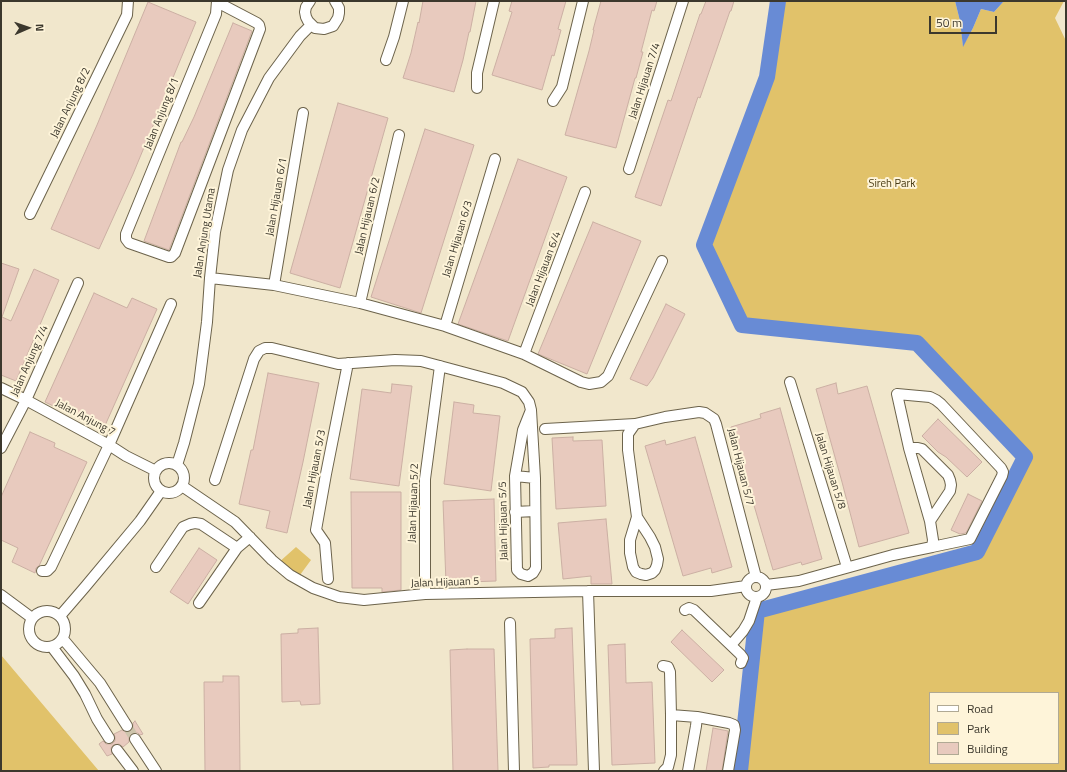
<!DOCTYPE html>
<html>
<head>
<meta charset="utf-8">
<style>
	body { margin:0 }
	#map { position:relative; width:1067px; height:772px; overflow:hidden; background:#f1e7cc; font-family:"Titillium Web",sans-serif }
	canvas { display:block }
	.frame { position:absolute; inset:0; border:2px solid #3c382d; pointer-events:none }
	.legend { position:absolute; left:929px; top:692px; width:130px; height:72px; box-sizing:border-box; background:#fef4d9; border:1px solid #b0a994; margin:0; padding:5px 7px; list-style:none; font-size:12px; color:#3c382d }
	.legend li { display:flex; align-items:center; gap:8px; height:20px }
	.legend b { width:20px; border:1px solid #b0a994 }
	.north { position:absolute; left:8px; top:8px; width:40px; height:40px; -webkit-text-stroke:3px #fef4d9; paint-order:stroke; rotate:88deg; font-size:11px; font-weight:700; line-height:16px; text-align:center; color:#3c382d }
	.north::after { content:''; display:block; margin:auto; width:14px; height:18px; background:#3c382d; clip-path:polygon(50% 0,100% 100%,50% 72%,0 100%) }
	.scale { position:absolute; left:929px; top:16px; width:68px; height:18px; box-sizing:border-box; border:2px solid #3c382d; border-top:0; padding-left:5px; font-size:12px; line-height:14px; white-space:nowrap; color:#3c382d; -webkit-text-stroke:3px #fef4d9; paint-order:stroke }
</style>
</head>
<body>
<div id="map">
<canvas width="1067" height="772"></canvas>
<div class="frame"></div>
<ul class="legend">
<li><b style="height:5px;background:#fff"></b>Road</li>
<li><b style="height:11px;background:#e1c26a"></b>Park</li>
<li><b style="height:11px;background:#e8cabe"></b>Building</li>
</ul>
<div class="north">N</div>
<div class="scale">50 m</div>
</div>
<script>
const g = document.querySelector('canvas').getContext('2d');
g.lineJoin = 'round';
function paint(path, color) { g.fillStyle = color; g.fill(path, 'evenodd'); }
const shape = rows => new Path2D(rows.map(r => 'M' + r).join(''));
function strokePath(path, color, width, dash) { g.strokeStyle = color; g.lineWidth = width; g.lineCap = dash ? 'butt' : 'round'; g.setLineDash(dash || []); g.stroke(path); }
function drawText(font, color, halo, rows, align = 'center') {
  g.font = font + ' "Titillium Web",sans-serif'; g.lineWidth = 4; g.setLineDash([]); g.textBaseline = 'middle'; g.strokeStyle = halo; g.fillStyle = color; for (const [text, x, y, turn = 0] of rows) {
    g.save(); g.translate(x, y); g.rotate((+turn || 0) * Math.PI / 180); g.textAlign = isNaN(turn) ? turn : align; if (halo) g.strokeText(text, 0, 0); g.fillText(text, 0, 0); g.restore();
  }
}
paint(shape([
	[778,1,955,1,960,21,963,46,973,28,981,9,994,12,1004,1,1064,1,1055,18,1066,41,1066,771,740,771,757,611,977,552,1025,457,917,343,742,325,704,245,767,77],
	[930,693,1058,693,1058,763,930,763],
	[296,547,311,560,300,575,277,564],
	[1,655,99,771,1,771]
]), '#e1c26a');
paint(shape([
	[955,1,1004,1,994,12,981,9,973,28,963,47,960,21]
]), '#688bd5');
strokePath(shape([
	[740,771,757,611,977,552,1025,457,917,343,742,325,704,245,767,77,778,1]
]), '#688bd5', 16);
const building = shape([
	[423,1,476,1,470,32,469,32,463,60,454,92,403,78,411,53,418,22,419,23,423,1],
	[512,1,566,1,558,29,561,30,554,56,552,55,542,90,492,75,512,12,509,11,512,1],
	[601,1,657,1,654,11,652,10,641,52,643,52,636,78,635,78,616,148,565,135,589,51,594,30,593,30,601,1],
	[706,1,734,1,731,11,730,11,700,98,698,97,661,206,635,197,668,100,671,101,700,14,701,14,706,1],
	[148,2,196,22,133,174,99,249,51,229,97,125,148,2],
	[233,23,252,31,169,250,144,241,181,142,182,142,194,117,233,23],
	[338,103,388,118,340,288,290,273,338,103],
	[425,129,474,145,421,313,371,297,425,129],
	[518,159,567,177,508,341,458,324,518,159],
	[593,222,641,241,587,374,538,354,593,222],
	[1,263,19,269,2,317,11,321,34,269,59,280,16,381,1,375,1,263],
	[94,293,127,308,132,298,157,309,103,430,45,402,94,293],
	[666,304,685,314,653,378,647,386,630,379,666,304],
	[268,373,319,383,303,462,287,533,266,528,270,511,239,504,251,450,253,450,268,373],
	[836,383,838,394,867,386,909,533,859,547,842,482,816,389,836,383],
	[392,384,412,386,399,486,350,479,362,389,391,393,392,384],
	[454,402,474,405,473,413,500,416,491,491,444,484,454,402],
	[780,408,822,559,802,565,801,562,773,570,731,427,761,418,760,414,780,408],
	[938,419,982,462,967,477,946,457,938,452,922,436,938,419],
	[30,432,55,443,54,447,87,462,39,566,36,568,35,573,12,562,18,548,1,540,1,497,30,432],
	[573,437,573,441,602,440,606,506,556,509,552,438,573,437],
	[695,437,732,567,712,573,711,568,683,576,645,446,665,440,666,445,695,437],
	[351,492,401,492,401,590,382,592,382,588,352,588,351,492],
	[968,494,982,501,966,533,960,534,951,530,968,494],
	[494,499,496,581,468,582,468,583,446,584,443,501,494,499],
	[606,519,612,584,591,584,591,576,563,579,558,523,606,519],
	[199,548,217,560,188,604,170,592,199,548],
	[318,628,320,704,301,705,300,701,282,702,281,634,298,633,298,629,318,628],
	[572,628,577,765,549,765,549,767,533,768,530,639,555,638,555,629,572,628],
	[682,630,724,670,712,682,671,642,682,630],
	[625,644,626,683,652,682,655,763,612,765,608,645,625,644],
	[467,649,494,649,498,771,453,771,450,650,467,649],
	[223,676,239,676,240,771,205,771,204,682,223,682,223,676],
	[135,721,143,734,140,735,138,733,132,733,129,736,129,742,123,747,119,744,113,745,111,748,112,754,107,756,99,744,103,741,106,744,112,744,115,741,115,737,114,734,122,730,127,732,131,731,133,726,133,723,135,721],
	[713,728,728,731,722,771,706,771,713,728]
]);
paint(building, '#e8cabe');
strokePath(building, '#cbafa3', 1);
strokePath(shape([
	[127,726,135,739]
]), '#cdc4ac', 10, [10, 5]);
const street = shape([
	[217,1,216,14,126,234,126,239,129,243,169,257,171,257,175,253,260,29,259,25,257,23,217,2],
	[310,1,306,7,305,12,306,17,308,21,315,28,324,29,333,26,338,18,339,13,339,8,335,1],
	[386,60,394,37,403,1],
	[477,88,477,73,494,1],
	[553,101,562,87,583,1],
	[629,169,683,1],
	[30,214,127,15,128,1],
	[210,278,274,285,360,303,445,326,524,354,581,382,589,384,601,382,608,376,662,261],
	[274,285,303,113],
	[360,303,399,135],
	[445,326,495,159],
	[524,354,585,192],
	[790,382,847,567],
	[1,388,26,400,109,445,126,456,156,471],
	[545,429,635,424],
	[1,448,26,400,78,283],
	[909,448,918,448,922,449,948,475,950,480,951,485,950,491,930,521],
	'154 478a15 15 0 1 1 30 0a15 15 0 1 1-30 0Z',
	[177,465,184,443,199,384,207,322,210,278,215,232,228,170,242,130,269,78,300,36,311,25],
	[515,476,535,478],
	[215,480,254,359,259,351,265,348,272,348,338,364,395,360,421,361,503,383,522,392,529,402,531,410,535,478,536,568,533,573,528,576,521,574,517,570,515,476,523,430,531,410],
	[182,486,235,522,272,560,290,575,313,588,339,597,364,600,425,594,588,591,711,591,746,586],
	[515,512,535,511],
	[637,517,630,540,630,553,633,567,636,572,641,574,646,575,652,573,655,570,657,565,658,559,655,547,650,537,637,517,628,450,628,434,635,424,665,417,699,412,705,413,714,419,716,424,756,577],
	[156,567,183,527,190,524,195,523,201,524,237,548],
	[42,571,47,571,51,567,109,445,171,304],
	'746 587a10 10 0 1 1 20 0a10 10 0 1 1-20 0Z',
	[328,579,325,543,316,530,326,474,348,363],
	[766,585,799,581,893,555,932,547,933,540,930,521,909,448,897,394,930,397,936,400,941,404,1001,468,1003,472,1002,476,970,539,932,547],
	[588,591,594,771],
	[425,594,425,479,440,366],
	[1,595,32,618],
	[199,603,237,548,250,537],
	[685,610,689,608,694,610,740,654,743,658,741,663],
	'29 629a18 18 0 1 1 36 0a18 18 0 1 1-36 0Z',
	[60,616,85,587,140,521,161,491],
	[510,623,514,771],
	[63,639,100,683,127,726],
	[731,645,743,631,749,621,757,597],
	[52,647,74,676,85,694,97,719,109,738],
	[663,666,668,667,670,672,671,715,671,755,668,767,664,771],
	[671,715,697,717,696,726,688,771],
	[697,717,729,723,734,725,735,730,728,771],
	[135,739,156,771],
	[117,750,133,771]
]);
strokePath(street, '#6c634b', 12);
strokePath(street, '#fff', 10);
drawText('11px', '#3c382d', '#fef4d9', [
	["Jalan Hijauan 7/4",645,81,-72],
	["Jalan Anjung 8/2",71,103,-64],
	["Jalan Anjung 8/1",162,114,-68],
	["Jalan Hijauan 6/1",277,197,-80],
	["Jalan Hijauan 6/2",368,216,-77],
	["Jalan Anjung Utama",205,233,-81],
	["Jalan Hijauan 6/3",458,239,-73],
	["Jalan Hijauan 6/4",544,269,-69],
	["Jalan Anjung 7/4",30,361,-66],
	["Jalan Anjung 7",85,418,28],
	["Jalan Hijauan 5/7",740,467,76],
	["Jalan Hijauan 5/3",315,469,-79],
	["Jalan Hijauan 5/8",830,471,73],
	["Jalan Hijauan 5/2",414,503,-88],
	["Jalan Hijauan 5/5",504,521,-91],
	["Jalan Hijauan 5",445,583,-2]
]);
drawText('11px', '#463810', '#fef4d9', [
	["Sireh Park",892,184]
]);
</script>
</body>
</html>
